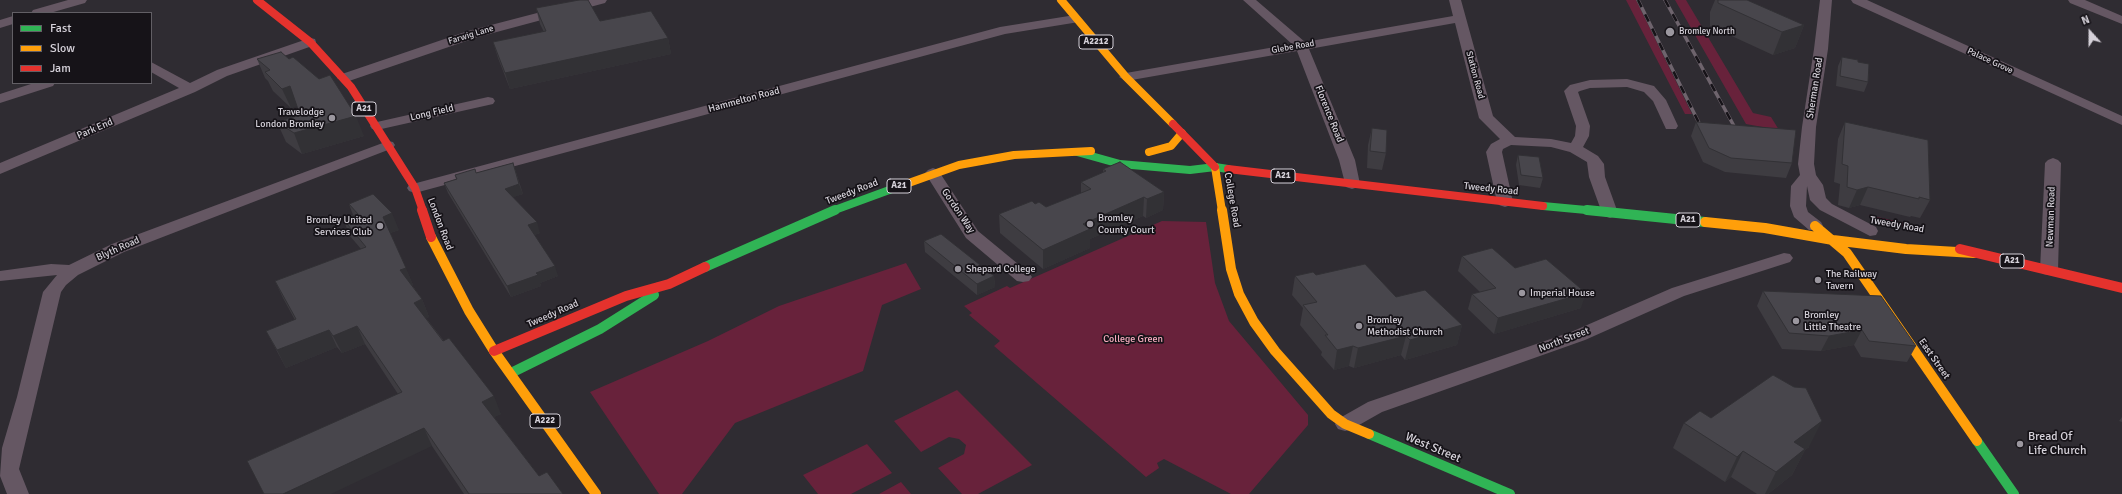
<!DOCTYPE html>
<html>
<head>
<meta charset="utf-8">
<style>
	body { margin:0 }
	#map { position:relative; width:2122px; height:494px; overflow:hidden; background:#2f2c32; font-family:Signika,sans-serif }
	canvas { display:block }
	.legend { position:absolute; left:12px; top:12px; width:140px; height:72px; box-sizing:border-box; background:#161318; border:1px solid #625f65; margin:0; padding:5px 7px; list-style:none; font-size:12px; color:#d5d1d9 }
	.legend li { display:flex; align-items:center; gap:8px; height:20px }
	.legend b { width:20px; border:1px solid #625f65 }
	.north { position:absolute; left:2070px; top:12px; width:40px; height:40px; -webkit-text-stroke:3px #161318; paint-order:stroke; rotate:339deg; font-size:11px; font-weight:700; line-height:16px; text-align:center; color:#d5d1d9 }
	.north::after { content:''; display:block; margin:auto; width:14px; height:18px; background:#d5d1d9; clip-path:polygon(50% 0,100% 100%,50% 72%,0 100%) }
</style>
</head>
<body>
<div id="map">
<canvas width="2122" height="494"></canvas>
<ul class="legend">
<li><b style="height:5px;background:#30b455"></b>Fast</li>
<li><b style="height:5px;background:#ff9f0a"></b>Slow</li>
<li><b style="height:5px;background:#e5322d"></b>Jam</li>
</ul>
<div class="north">N</div>
</div>
<script>
const g = document.querySelector('canvas').getContext('2d');
g.lineJoin = 'round';
function paint(path, color) { g.fillStyle = color; g.fill(path, 'evenodd'); }
const shape = rows => new Path2D(rows.map(r => 'M' + r).join(''));
function strokePath(path, color, width, dash) { g.strokeStyle = color; g.lineWidth = width; g.lineCap = dash ? 'butt' : 'round'; g.setLineDash(dash || []); g.stroke(path); }
function drawText(font, color, halo, rows, align = 'center') {
  g.font = font + ' Signika,sans-serif'; g.lineWidth = 3.5; g.setLineDash([]); g.textBaseline = 'middle'; g.strokeStyle = halo; g.fillStyle = color; for (const [text, x, y, turn = 0] of rows) {
    g.save(); g.translate(x, y); g.rotate((+turn || 0) * Math.PI / 180); g.textAlign = isNaN(turn) ? turn : align; if (halo) g.strokeText(text, 0, 0); g.fillText(text, 0, 0); g.restore();
  }
}
paint(shape([
	[1626,0,1636,0,1692,114,1685,114],
	[1675,0,1686,0,1753,113,1771,117,1779,130,1746,124],
	[1868,215,1914,225,1915,228,1893,225],
	[1162,221,1206,222,1215,283,1229,321,1308,415,1308,425,1249,494,1231,494,1164,459,1157,463,1159,468,1146,477,994,346,1000,341,969,315,972,313,964,306,1007,286,1010,288],
	[906,263,921,289,882,305,863,371,735,423,682,494,659,494,590,392,708,341,779,306],
	[957,390,1032,465,978,494,962,494,938,468,964,454,966,445,959,439,949,437,921,452,894,421],
	[867,444,892,473,851,494,818,494,803,475],
	[901,482,911,494,879,494]
]), '#68223b');
paint(shape([
	[68,0,87,0,85,3,50,13,31,13,33,10,68,0],
	[587,0,607,0,605,3,478,37,349,81,344,82,337,78,339,75,468,31,587,0],
	[1243,0,1256,0,1305,42,1453,16,1449,0,1461,0,1493,116,1515,137,1551,139,1571,143,1575,136,1576,126,1564,91,1570,85,1590,80,1627,79,1654,86,1666,100,1678,126,1676,129,1666,129,1653,101,1644,92,1627,87,1590,88,1580,91,1578,92,1590,126,1589,136,1583,147,1598,156,1604,164,1605,177,1618,213,1616,216,1610,218,1604,216,1602,213,1589,177,1587,162,1570,152,1551,147,1511,145,1503,149,1502,152,1513,202,1511,205,1505,207,1499,205,1497,202,1486,152,1491,144,1500,139,1479,118,1455,23,1309,49,1355,160,1360,184,1358,187,1352,189,1346,187,1339,160,1297,51,1126,81,1119,77,1126,73,1292,44,1243,0],
	[1820,0,1832,0,1828,49,1816,127,1814,164,1816,175,1823,185,1826,198,1832,204,1876,227,1878,231,1876,235,1870,236,1820,210,1810,200,1807,186,1806,206,1808,212,1821,222,1823,226,1821,230,1809,230,1794,217,1790,206,1791,186,1800,175,1798,164,1802,127,1814,49,1820,0],
	[1851,0,1867,0,2122,116,2122,125,1853,3,1851,0],
	[2068,0,2085,0,2122,16,2122,24,2070,3,2068,0],
	[1075,15,1081,19,1079,22,1005,34,415,193,409,191,407,188,409,185,1000,27,1075,15],
	[13,16,13,24,0,28,0,20,13,16],
	[310,38,315,39,316,42,315,45,227,76,195,92,0,174,0,163,179,88,151,72,151,62,190,83,217,70,310,38],
	[34,83,55,83,53,86,0,103,0,94,34,83],
	[488,97,493,98,495,101,493,104,377,130,372,129,370,126,372,123,377,122,488,97],
	[388,141,393,142,395,145,393,148,124,252,78,275,66,285,61,292,19,469,29,494,7,494,0,476,2,448,17,397,43,292,57,275,0,281,0,271,51,264,69,265,112,244,388,141],
	[2053,158,2058,160,2061,163,2058,270,2055,274,2049,275,2043,274,2040,270,2045,163,2048,160,2053,158],
	[933,168,938,170,978,231,1029,273,1032,277,1029,281,1023,282,1017,281,966,238,925,173,928,170,933,168],
	[1784,253,1790,254,1793,258,1790,262,1684,296,1585,340,1382,412,1352,429,1345,431,1338,429,1335,424,1338,419,1368,402,1571,332,1672,288,1784,253]
]), '#655763');
strokePath(shape([
	[1077,152,1120,164,1190,170,1215,167,1228,169],
	[1543,206,1597,211],
	[832,211,892,189]
]), '#30b455', 8);
strokePath(shape([
	[1587,210,1705,222],
	[705,267,835,210],
	[511,373,600,329,654,295],
	[1369,434,1510,494],
	[1977,441,2014,494]
]), '#30b455', 10);
strokePath(shape([
	[1061,0,1126,77,1173,124],
	[1149,152,1171,146,1182,133],
	[1215,167,1222,211],
	[892,189,959,165,1014,155,1091,151]
]), '#ff9f0a', 8);
strokePath(shape([
	[1222,210,1231,269,1239,294,1254,322,1275,351,1331,414,1345,424,1369,434],
	[1705,222,1765,228,1833,240,1906,249,1974,253],
	[1815,226,1847,253,1977,441],
	[431,237,469,311,494,351,596,494]
]), '#ff9f0a', 10);
strokePath(shape([
	[257,0,310,42,351,87,415,188,423,211],
	[1173,124,1215,167],
	[1228,169,1543,206]
]), '#e5322d', 8);
strokePath(shape([
	[422,210,431,237],
	[1960,249,2122,288],
	[494,351,626,296,669,284,705,267]
]), '#e5322d', 10);
const rail = shape([
	[1638,0,1699,123],
	[1665,0,1734,126]
]);
strokePath(rail, '#6e646d', 3.5);
strokePath(rail, '#161318', 2.5, [8]);
paint(shape([
	[1715,0,1747,0,1804,25,1795,48,1773,55,1710,26,1710,12],
	[536,8,600,21,668,38,671,54,510,89,498,58,493,42,544,32,540,24],
	[1842,57,1858,62,1868,82,1864,92,1836,86,1838,66],
	[257,59,364,136,302,154,286,142,277,122,300,115,297,106,291,108,273,91,268,81,265,78],
	[1696,122,1792,163,1786,178,1725,172,1703,162,1691,136],
	[1845,122,1930,200,1920,218,1911,216,1910,217,1860,205,1849,208,1838,205,1840,184,1834,182,1838,139],
	[1372,128,1386,153,1382,170,1367,168,1368,145],
	[1518,155,1543,178,1540,188,1519,185,1516,165],
	[513,163,523,194,513,197,540,233,534,235,558,276,540,283,541,286,511,297,448,193,444,183,456,179,455,175,476,173],
	[1103,169,1164,192,1163,210,1146,218,1143,216,1090,239,1090,248,1043,269,1000,233,999,214,1035,204,1046,207,1081,193,1081,182,1103,173],
	[349,204,399,230,390,233,413,285,412,285,422,299,429,317,426,318,501,414,494,417,539,476,563,494,464,494,432,446,398,394,365,344,342,353,337,347,286,368,266,331,295,320,283,298,275,281,361,249,350,236,343,219,353,215],
	[924,241,994,276,995,287,977,295,925,252],
	[1462,256,1515,268,1581,308,1494,334,1468,309,1472,294,1480,292,1458,271],
	[1316,275,1396,297,1462,325,1457,345,1405,360,1401,355,1354,368,1349,366,1334,370,1321,355,1322,352,1300,325,1303,308,1292,295,1295,276],
	[1763,291,1916,346,1907,362,1861,357,1854,345,1821,351,1782,349,1757,306],
	[2122,417,2122,422,2119,421],
	[1711,418,1809,447,1805,450,1792,475,1768,494,1757,494,1731,477,1725,482,1673,448,1684,423]
]), '#3e3c41');
paint(shape([
	[1804,25,1795,48,1773,55,1782,32],
	[668,38,671,54,510,89,505,73],
	[290,86,299,106,291,108,282,89],
	[356,116,364,136,302,154,294,133],
	[519,184,523,194,508,199,505,189],
	[1868,187,1860,205,1849,208,1857,190],
	[1164,192,1163,210,1146,218,1147,199],
	[1144,197,1143,216,1090,239,1090,248,1043,269,1043,250,1083,224],
	[392,213,399,230,390,233,383,217],
	[537,222,540,233,531,236,528,225],
	[555,266,558,276,540,283,541,286,511,297,507,286,536,273],
	[406,268,413,285,407,287,400,270],
	[994,276,995,287,977,295,977,284],
	[1586,293,1581,308,1494,334,1498,318],
	[422,299,429,317,421,320,414,303],
	[1462,325,1457,345,1405,360,1410,340],
	[357,326,365,344,342,353,333,336],
	[329,330,337,347,286,368,277,350],
	[1862,330,1854,345,1821,351,1829,336],
	[1406,336,1401,355,1354,368,1358,348],
	[1353,346,1349,366,1334,370,1337,350],
	[494,396,501,414,489,420,482,402],
	[1822,421,1809,447,1805,450,1792,475,1768,494,1765,494,1776,472,1794,442],
	[424,428,432,446,331,494,283,494],
	[1743,451,1731,477,1725,482,1737,457]
]), '#323135');
const building = shape([
	[579,0,588,0,600,21,651,11,668,38,505,73,493,42,546,31,536,8,579,0],
	[1718,0,1747,0,1804,25,1782,32,1718,3,1718,0],
	[281,52,289,59,293,57,319,79,330,75,356,116,294,133,277,122,300,115,290,86,282,89,265,72,270,70,257,59,281,52],
	[1842,57,1858,60,1858,62,1869,64,1868,82,1840,76,1842,57],
	[1696,122,1796,130,1792,163,1731,158,1709,148,1696,122],
	[1845,122,1928,140,1930,200,1919,197,1919,199,1868,187,1857,190,1847,187,1848,166,1842,164,1845,122],
	[1372,128,1387,130,1386,153,1370,151,1372,128],
	[1518,155,1539,157,1543,178,1521,175,1518,155],
	[1120,162,1164,192,1147,199,1144,197,1083,224,1090,229,1043,250,999,214,1032,201,1035,204,1039,202,1046,207,1091,189,1081,182,1106,171,1103,169,1120,162],
	[513,163,519,184,505,189,537,222,528,225,555,266,536,273,538,275,507,286,444,183,457,179,455,175,475,169,476,173,513,163],
	[373,194,392,213,383,217,406,268,400,270,422,299,414,303,443,341,449,338,494,396,482,402,539,476,547,472,563,494,469,494,424,428,283,494,264,494,247,461,402,392,357,326,333,336,329,330,277,350,266,331,296,319,275,281,366,247,343,219,358,214,349,204,373,194],
	[941,234,994,276,977,284,924,241,941,234],
	[1492,248,1515,268,1546,259,1586,293,1498,318,1472,294,1496,288,1462,256,1492,248],
	[1365,264,1396,297,1425,290,1462,325,1410,340,1406,336,1358,348,1353,346,1337,350,1325,335,1328,335,1303,305,1317,302,1295,276,1313,272,1316,275,1365,264],
	[1763,291,1881,296,1916,346,1869,341,1862,330,1829,336,1789,333,1763,291],
	[1773,375,1794,387,1806,388,1822,421,1794,442,1805,449,1776,472,1743,451,1737,457,1684,423,1700,411,1711,418,1773,375]
]);
paint(building, '#48464c');
strokePath(building, '#323135', 1);
for (const [x, y, r, color] of [
	[1670,32,5,"#9b979f"],
	[332,118,4,"#9b979f"],
	[1090,224,4,"#9b979f"],
	[380,226,4,"#9b979f"],
	[958,269,4,"#9b979f"],
	[1818,280,4,"#9b979f"],
	[1522,293,4,"#9b979f"],
	[1796,321,4,"#9b979f"],
	[1359,326,4,"#9b979f"],
	[2020,444,4,"#9b979f"]
]) { const dot = new Path2D(); dot.arc(x, y, r, 0, 2 * Math.PI); g.fillStyle = color; g.fill(dot); strokePath(dot, '#161318', 1.5); }
drawText('9px', '#d5d1d9', '#161318', [
	["Bromley North",1679,32]
], 'left');
drawText('9px', '#d5d1d9', '#161318', [
	["Farwig Lane",471,35,-17],
	["Glebe Road",1293,47,-10],
	["Palace Grove",1990,61,25],
	["Station Road",1475,75,75]
]);
for (const [x, y, w] of [
	[1096,42,34],
	[364,109,24],
	[1283,176,24],
	[899,186,24],
	[1688,220,24],
	[2012,261,24],
	[545,421,30]
]) { const box = new Path2D(); box.roundRect(x - w / 2, y - 7, w, 14, 3); g.fillStyle = '#161318'; g.fill(box); strokePath(box, '#d5d1d9', 1); }
drawText('bold 9px', '#d5d1d9', null, [
	["A2212",1096,42],
	["A21",364,109],
	["A21",1283,176],
	["A21",899,186],
	["A21",1688,220],
	["A21",2012,261],
	["A222",545,421]
]);
drawText('10px', '#d5d1d9', '#161318', [
	["Sherman Road",1815,88,-81],
	["Hammelton Road",744,100,-15],
	["Long Field",432,113,-13],
	["Florence Road",1329,114,68],
	["Park End",95,129,-23],
	["Tweedy Road",1491,189,6],
	["Tweedy Road",852,192,-21],
	["College Road",1232,200,80],
	["Gordon Way",958,211,56],
	["Newman Road",2051,217,-88],
	["London Road",440,224,69],
	["Tweedy Road",1897,225,10],
	["Blyth Road",118,249,-24],
	["Tweedy Road",553,314,-24],
	["North Street",1564,340,-21],
	["East Street",1934,359,55]
]);
drawText('10px', '#d5d1d9', '#161318', [
	["Travelodge",324,112,"right"],
	["London Bromley",324,124,"right"],
	["Bromley",1098,218],
	["County Court",1098,230],
	["Bromley United",372,220,"right"],
	["Services Club",372,232,"right"],
	["Shepard College",966,269],
	["The Railway",1826,274],
	["Tavern",1826,286],
	["Imperial House",1530,293],
	["Bromley",1804,315],
	["Little Theatre",1804,327],
	["Bromley",1367,320],
	["Methodist Church",1367,332]
], 'left');
drawText('10px', '#f7acbf', '#161318', [
	["College Green",1133,339]
]);
drawText('12px', '#d5d1d9', '#161318', [
	["Bread Of",2028,437],
	["Life Church",2028,451]
], 'left');
drawText('12px', '#d5d1d9', '#161318', [
	["West Street",1433,448,23]
]);
</script>
</body>
</html>
